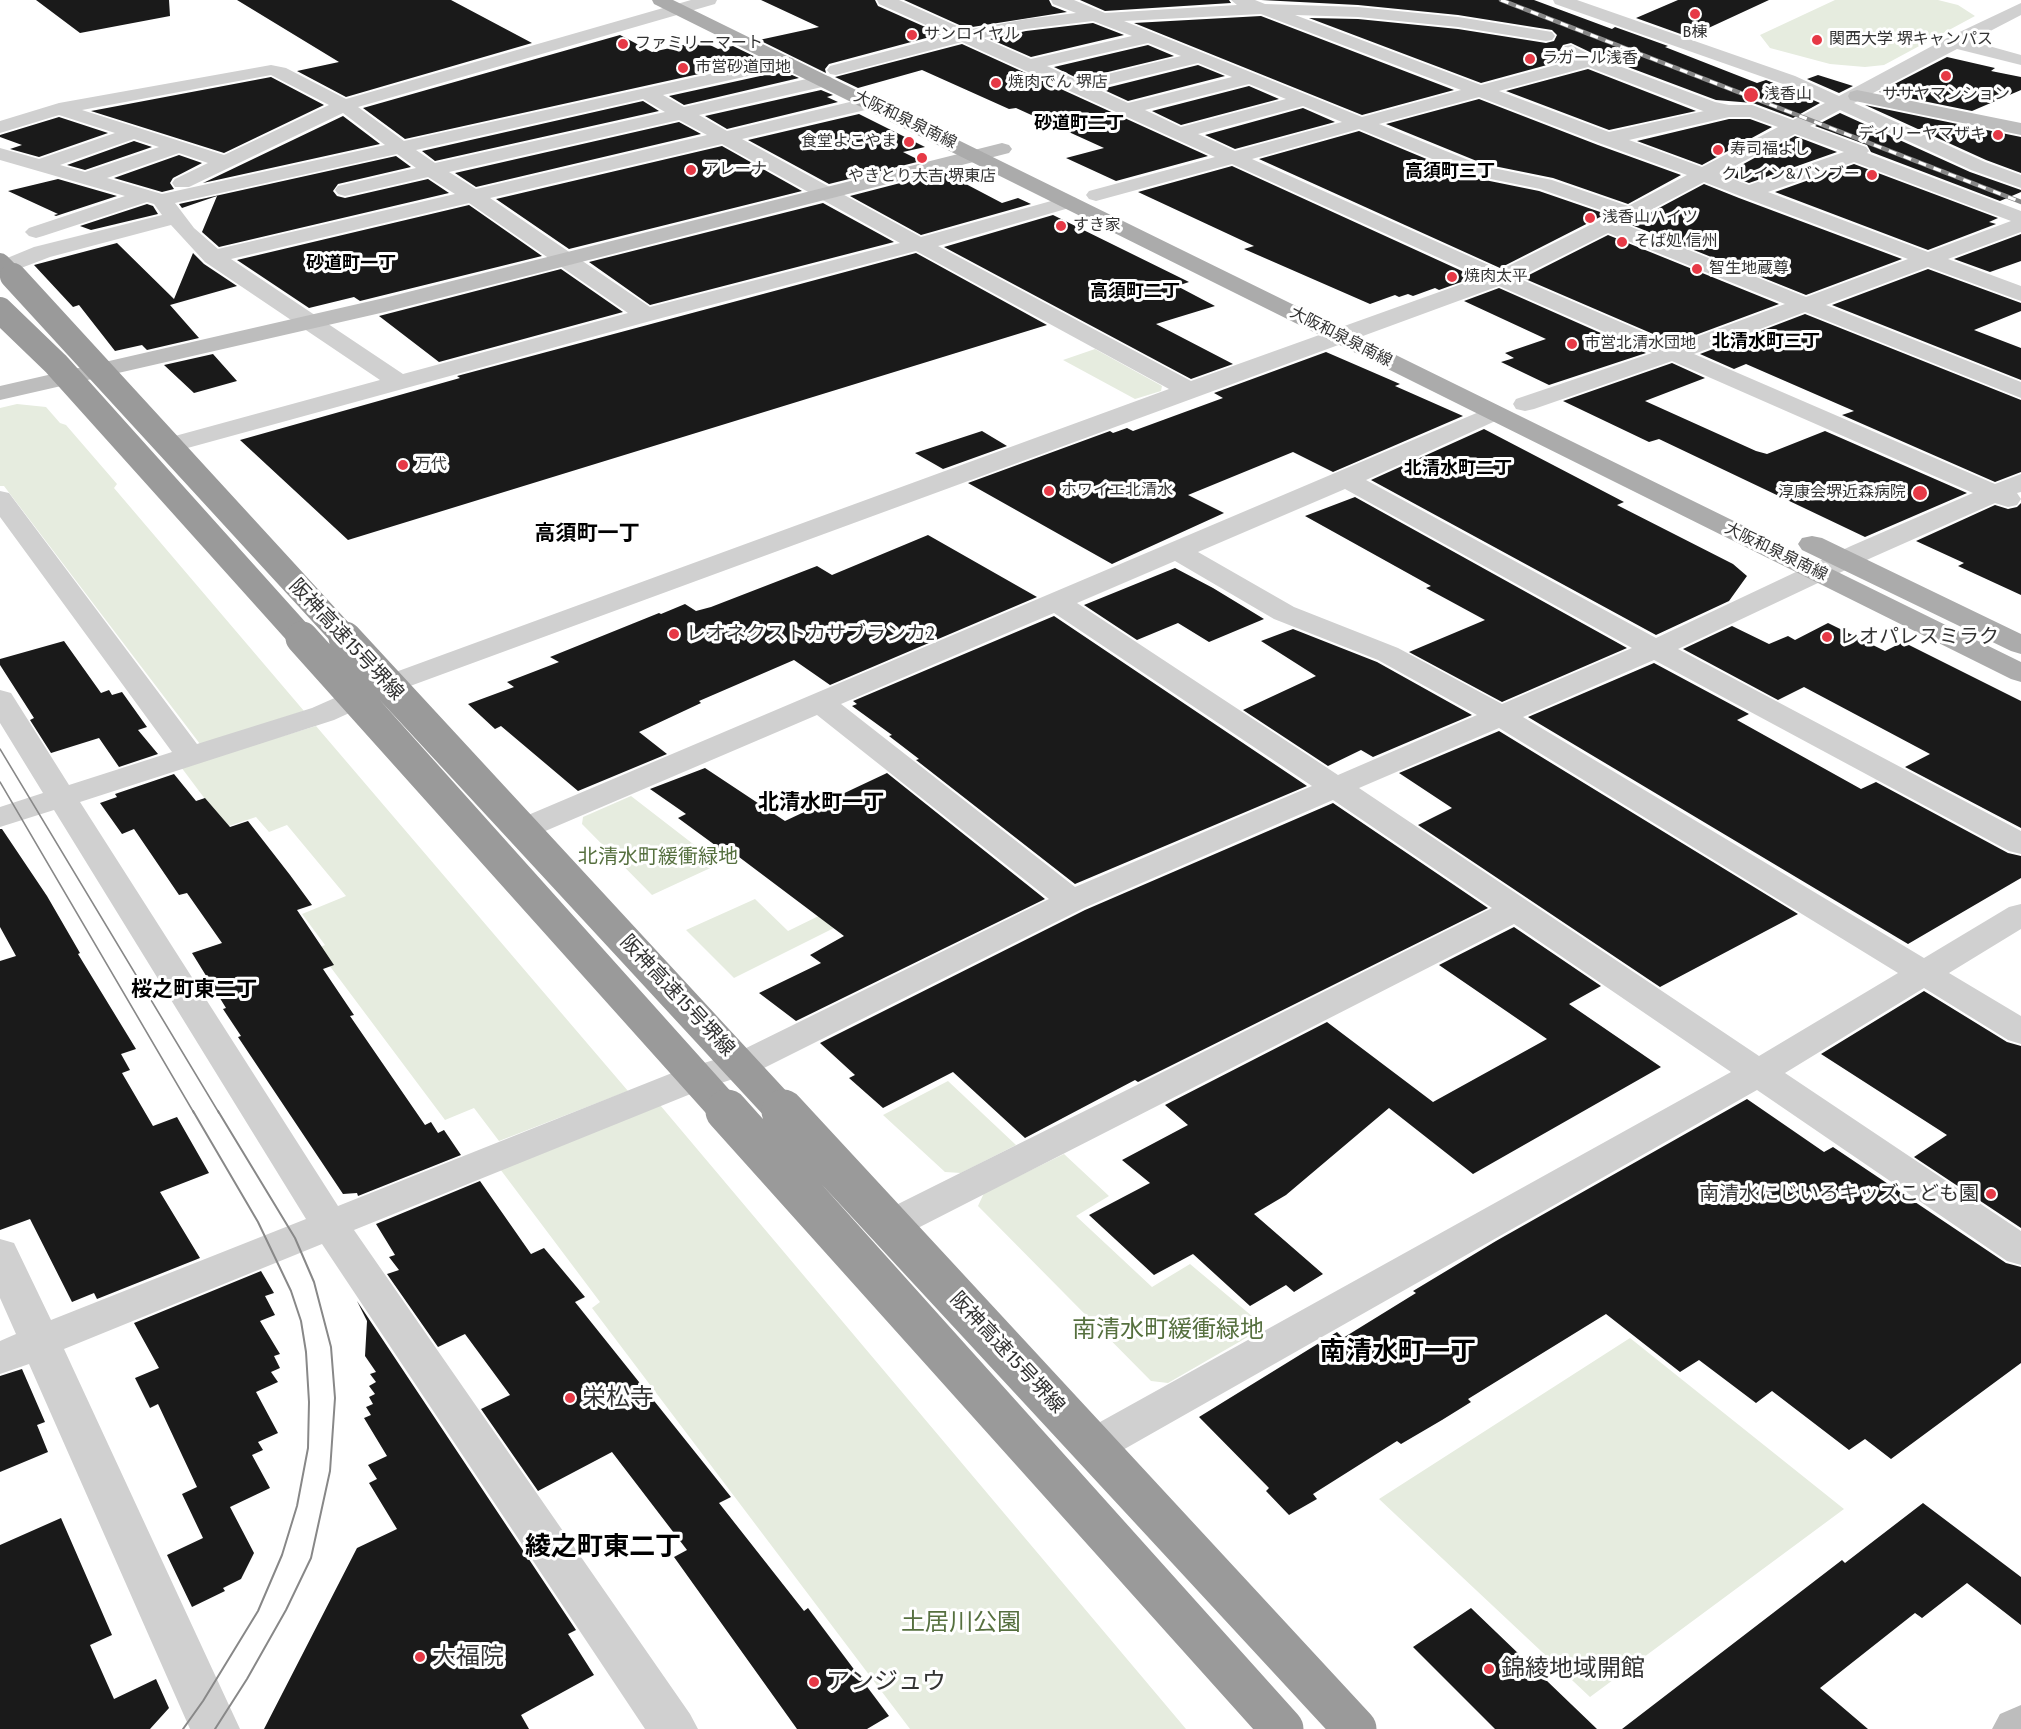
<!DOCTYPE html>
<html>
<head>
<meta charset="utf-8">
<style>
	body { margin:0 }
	canvas { display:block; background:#fff }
</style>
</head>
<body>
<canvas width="2021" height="1729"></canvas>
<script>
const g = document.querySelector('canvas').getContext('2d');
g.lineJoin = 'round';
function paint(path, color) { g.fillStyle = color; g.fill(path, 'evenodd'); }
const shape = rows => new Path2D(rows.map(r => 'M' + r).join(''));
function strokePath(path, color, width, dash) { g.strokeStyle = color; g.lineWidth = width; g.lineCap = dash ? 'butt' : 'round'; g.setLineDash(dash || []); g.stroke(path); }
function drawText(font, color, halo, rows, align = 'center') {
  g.font = font + ' "Fira Sans Condensed","Noto Sans JP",sans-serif'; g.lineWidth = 6; g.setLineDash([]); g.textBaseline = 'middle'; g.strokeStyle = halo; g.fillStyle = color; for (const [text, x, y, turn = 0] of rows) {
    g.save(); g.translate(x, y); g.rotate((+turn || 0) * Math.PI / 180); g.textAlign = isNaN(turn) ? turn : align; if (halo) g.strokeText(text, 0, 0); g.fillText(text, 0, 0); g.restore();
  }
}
paint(shape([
	[1835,0,1938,0,1958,5,1975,16,1884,65,1865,67,1830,64,1770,48,1760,35],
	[1095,349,1162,386,1161,391,1135,399,1063,360],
	[17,404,46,407,60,423,66,425,117,484,114,488,304,711,200,744,4,486,0,486,0,408],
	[316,726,628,1091,499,1141,474,1108,445,1120,317,949,325,945,302,914,346,896,287,825,269,832,256,817,226,827,181,767],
	[631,796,719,864,652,895,582,824,583,817],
	[970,842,984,853,734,978,686,930,755,899,788,931],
	[948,1081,1016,1145,961,1173,945,1172,883,1115],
	[660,1105,1186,1729,910,1729,592,1308,600,1302,500,1169],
	[1064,1154,1109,1196,1076,1216,1152,1287,1190,1264,1265,1327,1168,1383,1151,1381,978,1206,984,1193],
	[1630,1338,1844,1509,1590,1697,1379,1499]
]), '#e6ecdf');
paint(shape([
	[36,0,169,0,170,16,80,33],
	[237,0,451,0,532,43,346,97,297,71,339,62],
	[761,0,875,0,878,6,941,34,829,64,825,69,826,73,759,40,819,27],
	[904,0,1049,0,1052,6,1067,12,966,28],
	[1080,0,1229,0,1231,3,1105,11],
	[1261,0,1534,0,1612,29,1615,27,1668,46,1665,47,1757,83,1766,80,1781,86,1820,103,1793,118,1753,103,1716,100,1596,55,1571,43,1563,45,1560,50,1569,59,1481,83,1309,18,1358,19,1458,29,1546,43,1554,41,1557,35,1552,30,1458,15,1358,5],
	[1678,0,1769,0,1689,37,1636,18],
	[1261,16,1454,90,1362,115,1134,23],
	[1093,23,1124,35,1031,57,990,39,1026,31],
	[620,35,652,52,702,41,718,49,733,46,762,60,405,139,363,108],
	[962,44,1208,156,1116,181,1066,158,1104,148,1016,108,1009,109,922,70,858,88,835,77],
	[1148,45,1174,56,1079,79,1054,67],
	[1947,57,1995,68,1991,71,2021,77,2021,90,1972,111,1879,92],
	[1198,65,1225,76,1128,101,1102,89],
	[1588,69,1696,111,1609,130,1506,91],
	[783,71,799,78,684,105,669,96],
	[1818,75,1853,86,1839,93,1807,79],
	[271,77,324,105,224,153,91,111],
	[1249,86,1279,99,1181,125,1152,111],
	[821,90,833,95,827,97,838,102,727,129,705,116],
	[1479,99,1598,145,1681,175,1628,204,1553,178,1484,164,1386,124],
	[643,101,659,111,435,161,422,151],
	[1865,105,2021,137,2021,173,1986,160],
	[1303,108,1335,122,1235,149,1205,135],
	[1840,113,1970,172,2021,190,2021,192,2000,201,1871,152,1867,145,1815,126],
	[859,114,925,147,903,152,921,161,829,184,748,140],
	[343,116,380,144,203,183],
	[59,117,108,133,39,157,10,149,22,145,0,137,0,135],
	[1729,119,1750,119,1772,127,1702,165,1637,141],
	[679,122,701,134,476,187,455,173],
	[1359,131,1470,177,1539,191,1606,214,1500,268,1259,159],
	[1795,136,1837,152,1749,183,1725,174],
	[134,141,152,147,85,170,67,165],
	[722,146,802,191,569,249,496,199],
	[179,155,202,163,173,178,170,183,174,189,162,192,114,178],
	[396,156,411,167,338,184,333,191,337,196,345,198,428,179,449,193,219,247,202,232,217,196,182,208,179,204],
	[1854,164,1998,218,1989,222,1996,224,1928,250,1775,192],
	[1232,166,1475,277,1439,290,1435,288,1413,296,1408,294,1399,297,1395,295,1370,304,1244,249,1254,246,1138,192],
	[943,172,1002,203,1018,198,1031,204,921,235,850,196],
	[58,179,117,196,56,216,54,215,58,214,8,191],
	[1704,184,1739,198,1902,259,1806,295,1629,224],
	[823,203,894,242,650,305,589,262],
	[147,204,153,206,158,214,91,230,80,226],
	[469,205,542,256,360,301,354,297,309,308,237,260],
	[1053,215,1189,282,1177,286,1215,306,1156,324,1233,364,1191,379,944,247],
	[2021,234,2021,261,1990,272,1954,259],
	[1608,235,1779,304,1674,343,1523,278],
	[117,243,174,299,193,253,204,264,237,286,170,305,199,338,147,350,142,345,115,351,79,305,73,307,34,265],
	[916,253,1047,325,348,540,240,440,460,378,457,376],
	[561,269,623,312,439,362,379,316],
	[1928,269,2021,303,2021,311,1974,330,2021,348,2021,380,1832,305],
	[1499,288,1646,353,1549,385,1501,362,1514,358,1505,353,1546,339,1464,301],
	[1805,314,2021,400,2021,472,1995,482,1842,415,1854,411,1746,364,1734,369,1700,354],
	[1326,352,1400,384,1395,386,1463,416,1333,472,1293,452,1188,495,1224,513,1112,564,968,483,1110,431,1113,433,1127,428,1133,431,1223,398,1214,393],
	[213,354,237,381,194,393,164,365],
	[1672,363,1705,378,1645,401,1756,451,1767,454,1825,431,1967,493,1865,537,1659,439,1649,442,1563,401],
	[1484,429,1624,502,1617,505,1733,564,1747,576,1729,601,1656,635,1371,480],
	[982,431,1007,446,943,469,915,453],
	[1355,497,1627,648,1502,702,1409,652,1485,620,1426,588,1431,586,1305,516],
	[2021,503,2021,595,1958,566,1964,563,1916,541,1995,505,2008,509,2017,507],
	[928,535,1037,597,830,685,794,660,699,701,701,703,639,732,667,754,578,791,501,726,495,729,468,704,514,687,507,682,559,662,550,657,659,613,661,614,685,604,696,611,711,607,817,566,832,575],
	[1175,568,1213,588,1264,619,1209,642,1178,623,1137,640,1084,605],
	[1054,616,1307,786,1075,884,916,760,919,759,889,736,892,735,852,706,857,704,853,701],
	[1828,623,1885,651,1903,642,2021,701,2021,828,1905,767,1930,754,1804,687,1778,700,1683,649,1732,626,1769,644,1788,636,1795,640],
	[1293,629,1377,662,1472,715,1373,757,1361,750,1328,766,1243,710,1316,676,1261,641],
	[64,641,101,693,109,690,112,695,122,692,147,727,138,730,158,754,119,767,99,738,51,753,30,720,34,718,0,665,0,659],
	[1654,663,1749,714,1737,720,1861,789,1876,782,2008,853,2021,856,2021,878,1908,944,1528,717],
	[1499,731,1798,914,1660,987,1418,825,1452,808,1399,773],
	[705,768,785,821,887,773,1045,899,796,1021,759,993,821,963,810,955,844,936,739,857,734,859,678,818,686,814,650,789],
	[174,774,196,801,205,798,230,827,248,821,290,875,312,905,297,910,334,965,323,969,354,1015,350,1016,425,1125,431,1122,438,1133,444,1130,461,1155,358,1196,357,1193,343,1194,238,1037,241,1036,223,1009,226,1008,192,953,222,943,187,893,179,895,134,829,122,834,100,803,117,797,115,794],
	[1333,803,1488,908,1138,1082,1135,1080,1025,1138,953,1072,883,1108,849,1078,855,1075,820,1043,1085,910],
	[0,829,2,829,47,896,80,953,78,954,136,1049,121,1054,130,1070,122,1073,153,1126,177,1117,209,1173,160,1192,200,1258,97,1299,94,1293,72,1302,30,1219,0,1230,0,961,16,956,0,927],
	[1514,927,1601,986,1569,1004,1661,1067,1473,1174,1389,1108,1286,1195,1254,1214,1323,1274,1294,1292,1286,1285,1250,1306,1193,1254,1154,1275,1089,1215,1150,1183,1122,1160,1188,1125,1165,1105,1327,1022,1433,1102,1547,1039,1439,965],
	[1924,991,2007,1042,2021,1046,2021,1228,1914,1157,1947,1135,1821,1054],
	[1747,1099,1824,1152,1833,1147,2006,1263,2021,1267,2021,1363,1891,1459,1865,1439,1849,1450,1772,1391,1756,1403,1699,1360,1680,1372,1606,1314,1468,1399,1471,1402,1442,1420,1401,1444,1397,1441,1313,1494,1317,1499,1289,1515,1266,1491,1269,1488,1199,1417,1337,1332,1343,1338,1416,1293,1413,1291,1496,1241],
	[480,1181,531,1254,544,1248,585,1297,575,1302,731,1497,719,1503,804,1611,808,1608,889,1716,867,1729,797,1729,674,1557,687,1550,612,1452,538,1491,481,1409,510,1395,465,1334,438,1347,387,1274,399,1270,389,1257,395,1255,376,1224],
	[261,1271,274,1293,265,1296,275,1315,260,1321,280,1354,274,1356,280,1368,271,1372,278,1382,256,1392,278,1433,258,1442,263,1450,252,1455,270,1488,230,1507,254,1553,241,1579,223,1588,225,1591,192,1607,167,1555,203,1538,182,1494,197,1487,158,1404,150,1408,135,1378,159,1368,134,1323],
	[357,1301,576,1630,568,1634,594,1675,521,1715,529,1729,264,1729,357,1548,397,1529,369,1483,377,1479,368,1465,387,1456,364,1418,371,1415,366,1407,373,1404,369,1397,375,1394,369,1386,376,1382,370,1374,376,1372,365,1356,367,1321],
	[22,1369,45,1422,37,1425,48,1452,0,1472,0,1376],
	[1923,1503,2021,1577,2021,1625,1967,1583,1922,1618,1915,1613,1820,1688,1868,1729,1622,1729,1842,1560,1845,1563],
	[61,1518,112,1635,90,1645,114,1699,156,1679,169,1708,150,1729,0,1729,0,1545],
	[1471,1608,1597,1729,1495,1729,1413,1647]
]), '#1a1a1a');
paint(shape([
	[691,0,717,0,715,4,358,107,404,141,787,57,793,58,796,62,793,66,663,95,684,107,824,75,831,77,833,81,831,85,699,115,727,131,871,97,878,99,880,103,878,107,742,139,921,237,1062,198,1069,196,1076,198,1079,202,1076,206,938,246,1191,381,1481,277,1232,164,1096,201,1089,199,1086,195,1089,191,1215,157,962,42,836,75,830,74,827,70,830,66,948,35,879,4,877,0,899,0,966,30,1026,19,1076,13,1053,4,1051,0,1074,0,1105,13,1237,5,1231,0,1255,0,1265,4,1358,7,1458,17,1546,31,1552,32,1555,36,1552,40,1546,41,1458,27,1358,17,1295,15,1481,85,1574,60,1562,50,1565,46,1571,45,1595,57,1715,102,1729,105,1752,105,1793,120,1825,103,1783,84,1555,4,1553,0,1577,0,1795,76,1839,96,1947,38,2021,3,2021,15,1971,41,2021,55,2021,65,1957,49,1854,103,1985,162,2021,175,2021,188,1971,170,1840,110,1810,126,1866,147,1869,151,1867,153,2021,211,2021,232,1948,259,2021,286,2021,301,1928,267,1826,305,2021,382,2021,398,1805,312,1694,354,1995,484,2021,474,2021,492,2017,493,2021,499,2017,505,2008,507,1995,503,1871,558,1678,649,2021,831,2021,854,2009,851,1654,660,1523,717,1924,958,2009,907,2021,904,2021,929,1949,973,2021,1016,2021,1044,2008,1040,1924,988,1785,1073,2021,1231,2021,1265,2007,1261,1757,1090,1121,1451,1106,1456,1091,1451,1084,1439,1091,1427,1731,1072,1514,924,912,1231,898,1235,884,1231,878,1221,884,1211,1492,908,1333,800,1084,908,760,1070,703,1089,354,1230,690,1714,698,1729,645,1729,322,1244,64,1349,240,1729,190,1729,29,1364,0,1374,0,1341,16,1334,0,1298,0,1239,14,1243,51,1320,306,1219,54,810,0,827,0,807,43,793,0,723,0,690,11,693,69,785,172,752,0,517,0,491,9,493,197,744,312,708,382,677,1169,389,916,251,654,320,173,452,164,449,160,444,164,439,380,380,205,262,171,225,50,257,0,276,0,261,34,247,162,215,154,204,147,202,43,236,36,238,29,236,25,232,29,228,125,196,0,160,0,148,39,159,115,133,59,115,0,133,0,121,59,103,271,65,286,68,346,99,691,0],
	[1261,14,1461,90,1362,117,1124,21,1261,14],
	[1093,21,1132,36,1031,59,983,38,1026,29,1093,21],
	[1148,43,1181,56,1079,81,1047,66,1148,43],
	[1198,63,1232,77,1128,103,1095,88,1198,63],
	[1588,67,1703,111,1704,111,1609,132,1499,91,1588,67],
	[271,75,329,105,224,155,82,110,271,75],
	[1249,84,1286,99,1181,127,1145,110,1249,84],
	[1479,97,1599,143,1687,175,1628,206,1552,180,1483,166,1379,124,1479,97],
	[643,99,665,112,435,163,416,150,643,99],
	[1303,106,1342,122,1235,151,1198,134,1303,106],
	[343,113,385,145,162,194,107,178,179,153,208,163,175,179,172,183,175,187,189,187,343,113],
	[1729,117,1750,117,1778,127,1702,167,1629,140,1729,117],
	[679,120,707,135,476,189,449,172,679,120],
	[1359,129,1471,175,1540,189,1612,214,1500,270,1252,159,1359,129],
	[1795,134,1844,152,1749,185,1720,174,1795,134],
	[134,139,159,147,85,172,60,165,134,139],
	[722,144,900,243,650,307,490,198,722,144],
	[397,154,416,168,338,186,335,190,338,194,345,196,428,177,455,194,218,249,194,228,175,203,397,154],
	[1854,162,2011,221,1928,252,1768,192,1854,162],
	[1704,182,1740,196,1908,259,1806,297,1624,224,1704,182],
	[469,203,628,313,403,374,231,259,469,203],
	[1608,233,1785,304,1674,345,1518,278,1608,233],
	[1499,286,1652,353,1516,399,1513,404,1516,409,1525,411,1534,409,1672,361,1973,493,1851,546,1656,638,1366,480,1502,418,1505,413,1502,408,1493,406,514,821,509,828,514,835,525,838,536,835,817,715,1049,899,734,1054,677,1071,338,1206,80,802,334,720,402,689,1499,286],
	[1345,489,1632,648,1502,704,1398,648,1294,607,1198,552,1345,489],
	[1175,561,1274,619,1378,660,1477,715,1338,775,1077,603,1175,561],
	[1054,613,1312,786,1075,887,841,704,1054,613],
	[1499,728,1898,973,1759,1056,1359,788,1499,728]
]), '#d0d0d0');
paint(shape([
	[1857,90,2021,123,2021,135,1850,100,1848,96,1850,92,1857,90],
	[1002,143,1009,145,1012,149,1009,153,385,312,0,400,0,386,384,298,1002,143],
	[2021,1705,2021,1729,1992,1729,2000,1714,2021,1705]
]), '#bdbdbd');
paint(shape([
	[652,0,673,0,2021,662,2021,682,2011,679,654,4,652,0],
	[1812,536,1822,538,2021,634,2021,654,2011,651,1802,550,1798,544,1802,538,1812,536]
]), '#ababab');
strokePath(shape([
	[0,749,219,1113],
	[0,782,194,1113]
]), '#888', 1.5);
strokePath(shape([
	[183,1729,203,1701,258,1611,282,1555,297,1506,308,1448,309,1402,306,1352,301,1321,291,1291,258,1222,193,1111],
	[215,1729,247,1679,286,1610,311,1558,330,1471,335,1398,331,1347,314,1282,295,1238,218,1111]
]), '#888', 2);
const rail = shape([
	[1501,0,2021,202]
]);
strokePath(rail, '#888', 4.5);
strokePath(rail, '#fff', 3, [8]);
strokePath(shape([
	[0,263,15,278]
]), '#9a9a9a', 20);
strokePath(shape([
	[13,276,347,640],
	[0,310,56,364,304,640]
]), '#9a9a9a', 26);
strokePath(shape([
	[302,638,728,1113],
	[345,638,784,1113]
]), '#9a9a9a', 33);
strokePath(shape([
	[727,1111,1282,1729],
	[783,1111,1355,1729]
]), '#9a9a9a', 43);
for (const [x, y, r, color] of [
	[1695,14,6,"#e63946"],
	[912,35,6,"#e63946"],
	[1817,40,6,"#e63946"],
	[623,44,6,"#e63946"],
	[1530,59,6,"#e63946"],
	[683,68,6,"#e63946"],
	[1946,76,6,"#e63946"],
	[996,83,6,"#e63946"],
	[1751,95,8,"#e63946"],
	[1998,135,6,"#e63946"],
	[909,142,6,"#e63946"],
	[1718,150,6,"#e63946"],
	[922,158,6,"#e63946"],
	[691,170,6,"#e63946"],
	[1872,175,6,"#e63946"],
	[1590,218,6,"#e63946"],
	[1061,226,6,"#e63946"],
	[1622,242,6,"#e63946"],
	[1697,269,6,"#e63946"],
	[1452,277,6,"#e63946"],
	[1572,344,6,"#e63946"],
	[403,465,6,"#e63946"],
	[1049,491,6,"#e63946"],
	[1920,493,8,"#e63946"],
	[674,634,6,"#e63946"],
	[1827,637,6,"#e63946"],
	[1991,1194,6,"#e63946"],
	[570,1398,6,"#e63946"],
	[420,1657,6,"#e63946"],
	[1489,1669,6,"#e63946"],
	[814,1682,6,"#e63946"]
]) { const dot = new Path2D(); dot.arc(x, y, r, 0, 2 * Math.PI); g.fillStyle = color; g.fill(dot); strokePath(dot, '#fff', 2); }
drawText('16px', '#333', '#fff', [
	["B棟",1695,33,"center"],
	["サンロイヤル",924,35],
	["関西大学 堺キャンパス",1829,40],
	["ファミリーマート",635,44],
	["ラガール浅香",1542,59],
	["市営砂道団地",695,68],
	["焼肉でん 堺店",1008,83],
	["浅香山",1764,95],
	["ササヤマンション",1946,95,"center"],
	["デイリーヤマザキ",1986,135,"right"],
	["食堂よこやま",897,142,"right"],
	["寿司福よし",1730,150],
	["アレーナ",703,170],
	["クレイン&バンブー",1860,175,"right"],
	["やきとり大吉 堺東店",922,177,"center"],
	["浅香山ハイツ",1602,218],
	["すき家",1073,226],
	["そば処 信州",1634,242],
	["智生地蔵尊",1709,269],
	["焼肉太平",1464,277],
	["市営北清水団地",1584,344],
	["万代",415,465],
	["ホワイエ北清水",1061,491],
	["淳康会堺近森病院",1906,493,"right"]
], 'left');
drawText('16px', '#333', '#fff', [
	["大阪和泉泉南線",905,120,26],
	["大阪和泉泉南線",1341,337,27],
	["大阪和泉泉南線",1776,552,26]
]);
drawText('bold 18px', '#000', '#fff', [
	["砂道町二丁",1079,124],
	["高須町三丁",1450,172],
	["砂道町一丁",351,264],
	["高須町二丁",1135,292],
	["北清水町三丁",1766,342],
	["北清水町二丁",1458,469]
]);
drawText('20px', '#333', '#fff', [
	["レオネクストカサブランカ2",686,634],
	["レオパレスミラク",1839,637],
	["南清水にじいろキッズこども園",1979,1194,"right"]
], 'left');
drawText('20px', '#333', '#fff', [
	["阪神高速15号堺線",346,640,47],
	["阪神高速15号堺線",677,996,47],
	["阪神高速15号堺線",1007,1353,47]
]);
drawText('20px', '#56703f', '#fff', [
	["北清水町緩衝緑地",658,857]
]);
drawText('bold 21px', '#000', '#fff', [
	["高須町一丁",587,534],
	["北清水町一丁",821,803],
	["桜之町東二丁",194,990]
]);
drawText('24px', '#56703f', '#fff', [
	["南清水町緩衝緑地",1168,1330],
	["土居川公園",961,1623]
]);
drawText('24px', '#333', '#fff', [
	["栄松寺",582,1398],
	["大福院",432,1657],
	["錦綾地域開館",1501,1669],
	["アンジュウ",826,1682]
], 'left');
drawText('bold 26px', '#000', '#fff', [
	["南清水町一丁",1398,1353],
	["綾之町東二丁",603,1548]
]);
</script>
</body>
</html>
